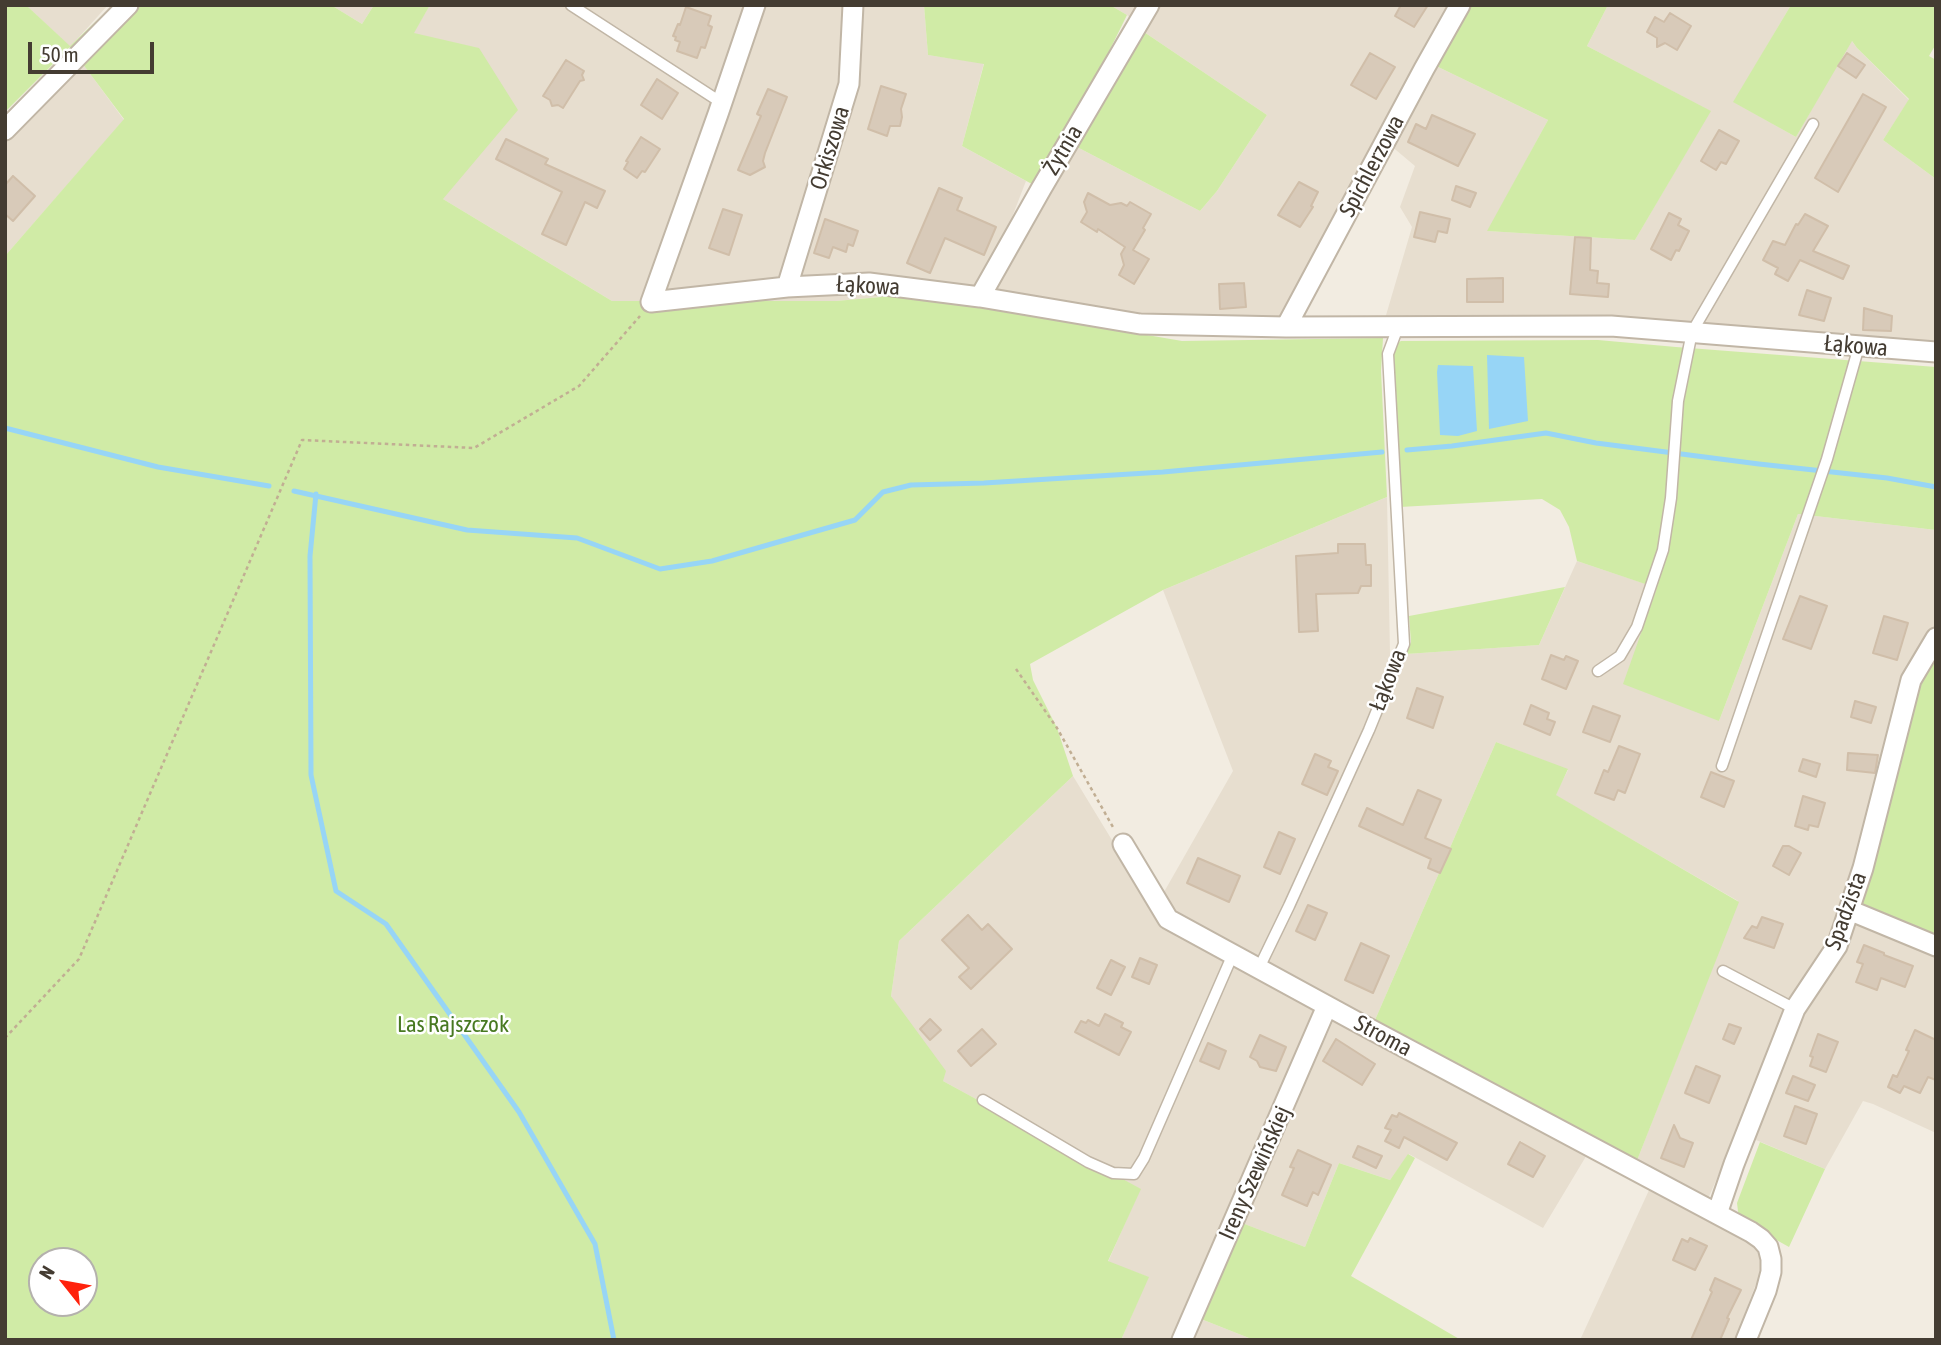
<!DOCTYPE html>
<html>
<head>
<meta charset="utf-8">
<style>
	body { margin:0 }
	#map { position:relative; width:1941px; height:1345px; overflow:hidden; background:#f2ece1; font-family:"Asap Condensed",sans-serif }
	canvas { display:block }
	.frame { position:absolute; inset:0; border:7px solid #443c32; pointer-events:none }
	.north { position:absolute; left:28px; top:1247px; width:70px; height:70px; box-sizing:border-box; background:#fff; border:2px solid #b4b1ad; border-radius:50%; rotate:301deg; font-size:19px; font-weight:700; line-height:28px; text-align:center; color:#443c32 }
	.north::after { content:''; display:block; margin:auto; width:24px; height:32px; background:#ff220c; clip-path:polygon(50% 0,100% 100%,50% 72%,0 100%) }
	.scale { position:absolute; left:28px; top:42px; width:126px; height:32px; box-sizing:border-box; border:4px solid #443c32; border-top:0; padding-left:9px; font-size:21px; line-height:24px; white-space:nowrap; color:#443c32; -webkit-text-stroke:5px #fff; paint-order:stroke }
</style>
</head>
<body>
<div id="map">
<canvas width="1941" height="1345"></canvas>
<div class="frame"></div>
<div class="north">N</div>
<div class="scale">50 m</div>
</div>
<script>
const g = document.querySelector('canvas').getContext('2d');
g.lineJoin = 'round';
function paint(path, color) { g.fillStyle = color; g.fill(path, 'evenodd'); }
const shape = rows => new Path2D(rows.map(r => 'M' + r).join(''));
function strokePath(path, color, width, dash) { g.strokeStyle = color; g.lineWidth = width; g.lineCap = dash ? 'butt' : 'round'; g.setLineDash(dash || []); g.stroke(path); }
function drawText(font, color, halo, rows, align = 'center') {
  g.font = font + ' "Asap Condensed",sans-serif'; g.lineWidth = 5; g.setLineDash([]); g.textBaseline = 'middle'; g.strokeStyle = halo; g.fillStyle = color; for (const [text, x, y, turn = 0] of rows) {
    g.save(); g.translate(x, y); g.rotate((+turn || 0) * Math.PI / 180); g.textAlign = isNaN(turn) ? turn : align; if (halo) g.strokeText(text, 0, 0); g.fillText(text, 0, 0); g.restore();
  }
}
paint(shape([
	[26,5,108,5,70,47],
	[331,5,374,5,362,24],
	[430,5,924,5,928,55,984,63,962,146,1026,181,985,287,836,301,612,301,443,199,413,33],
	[1110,5,1454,5,1277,321,1138,316,995,293,1077,147,1200,211,1217,191,1267,115,1144,32,1127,15],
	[1608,5,1791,5,1734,102,1796,137,1851,40,1857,48,1909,100,1883,140,1936,179,1936,341,1676,326,1384,322,1412,227,1400,207,1415,166,1390,145,1432,64,1548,120,1488,231,1635,240,1710,111,1587,46],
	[83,64,124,120,5,256,5,138],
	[1387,497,1390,655,1539,645,1577,561,1658,588,1719,721,1798,514,1936,530,1936,633,1906,678,1936,952,1936,1133,1873,1104,1863,1101,1825,1169,1737,1132,1701,1215,1765,1249,1766,1257,1735,1340,1580,1340,1650,1188,1636,1163,1738,901,1555,795,1568,770,1496,742,1375,1020,1176,911,1164,892,1233,771,1163,590],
	[1073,776,1163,924,1318,1010,1174,1340,1121,1340,1148,1277,1108,1262,1140,1189,943,1081,891,996,899,941],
	[1334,1019,1588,1153,1543,1228,1409,1154,1390,1180,1339,1163,1305,1247,1242,1223],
	[1201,1319,1254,1340,1192,1340]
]), '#e7decf');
paint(shape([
	[5,5,26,5,70,46,113,5,331,5,362,24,374,5,430,5,414,33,479,48,518,110,443,199,612,301,836,301,892,296,1019,313,1182,341,1383,338,1381,371,1387,497,1163,590,1030,664,1033,680,1057,728,1073,776,899,941,891,996,946,1071,943,1081,1141,1189,1108,1261,1149,1277,1121,1340,5,1340,5,256,124,119,70,47,5,112],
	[42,1261,84,1261,84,1303,42,1303],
	[924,5,1110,5,1127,15,1041,189,962,146,984,64,928,55],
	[1468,5,1608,5,1587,46,1711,111,1635,240,1487,231,1548,120,1432,64],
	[1791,5,1936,5,1936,44,1929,56,1936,60,1936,179,1883,140,1909,99,1857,48,1852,41,1796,137,1733,102],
	[1144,32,1267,115,1217,191,1200,211,1077,147],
	[1598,340,1676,347,1936,367,1936,530,1798,514,1719,721,1623,684,1657,588,1577,561,1569,527,1560,510,1542,499,1400,507,1391,347,1401,341],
	[1565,587,1539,645,1406,654,1411,642,1409,616],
	[1936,658,1936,939,1858,907,1917,691],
	[1496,742,1568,769,1556,795,1739,902,1636,1163,1375,1020],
	[1760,1142,1825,1169,1789,1247,1739,1219,1737,1203],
	[1408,1154,1415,1158,1351,1276,1461,1340,1254,1340,1201,1319,1242,1223,1305,1247,1339,1163,1390,1180]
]), '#d0eba6');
paint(shape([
	[1487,355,1524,357,1528,421,1489,429],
	[1438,365,1473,366,1477,431,1458,436,1440,435,1437,372]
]), '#97d5f6');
strokePath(shape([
	[5,428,158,467,269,486],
	[1407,450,1452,446,1546,433,1596,443,1759,464,1887,478,1936,487],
	[294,491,467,530,577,538,660,569,712,561,855,520,883,492,911,485,984,483,1163,472,1382,452],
	[316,494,310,556,311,775,336,891,386,924,519,1112,595,1244,614,1340]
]), '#97d5f6', 5);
const building = shape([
	[1401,5,1428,5,1414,27,1395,16,1401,5],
	[686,7,711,16,708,25,712,27,705,48,701,47,697,58,677,51,680,42,675,40,676,37,673,36,678,24,680,25,686,7],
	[1670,13,1691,26,1677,50,1665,43,1657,47,1657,38,1647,32,1655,17,1664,22,1670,13],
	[1370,53,1395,67,1376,99,1351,85,1370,53],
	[1847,53,1865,65,1856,78,1838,66,1847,53],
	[566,60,584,71,582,75,584,80,580,81,563,108,558,105,552,106,550,100,543,96,566,60],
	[657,79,678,93,662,119,641,105,657,79],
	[881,86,906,94,901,109,902,117,900,126,890,126,887,136,868,129,881,86],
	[768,89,787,97,765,153,763,161,765,167,750,175,738,170,761,116,757,114,768,89],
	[1863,94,1886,107,1838,192,1815,178,1863,94],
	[1432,115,1475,134,1458,166,1408,142,1416,124,1426,129,1432,115],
	[1719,130,1739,141,1726,164,1721,162,1716,170,1701,161,1719,130],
	[641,137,660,149,645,172,642,171,637,178,624,169,628,162,626,161,641,137],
	[506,139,548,159,545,164,605,191,597,208,585,202,566,245,542,234,562,192,496,159,506,139],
	[13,176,35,196,13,221,5,214,5,185,13,176],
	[1299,182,1318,192,1311,206,1313,207,1300,227,1278,215,1299,182],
	[1456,186,1476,193,1470,207,1452,200,1456,186],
	[939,188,962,198,957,210,996,227,984,255,945,238,930,273,907,263,939,188],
	[1088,193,1110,205,1121,203,1127,206,1130,202,1151,214,1143,228,1145,230,1133,250,1149,259,1134,284,1119,275,1124,265,1121,254,1125,247,1098,229,1097,232,1081,222,1087,212,1084,202,1088,193],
	[723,209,742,215,729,255,709,248,723,209],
	[1420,212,1450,219,1447,233,1438,231,1435,242,1414,237,1420,212],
	[1669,213,1681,219,1678,225,1689,231,1679,251,1676,250,1671,260,1651,249,1669,213],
	[1805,214,1828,226,1813,251,1849,266,1843,279,1800,260,1788,281,1775,274,1778,268,1763,260,1773,241,1785,245,1796,224,1798,225,1805,214],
	[825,219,858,231,853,246,848,244,846,252,833,247,829,258,814,253,825,219],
	[1575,237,1591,238,1590,270,1598,271,1597,283,1609,284,1608,297,1570,294,1575,237],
	[1503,278,1503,302,1467,302,1467,279,1503,278],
	[1244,283,1246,307,1220,309,1219,284,1244,283],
	[1807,290,1831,298,1824,321,1799,315,1807,290],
	[1864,308,1892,316,1891,331,1863,330,1864,308],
	[1338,544,1365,544,1366,565,1371,565,1371,586,1361,586,1358,593,1316,594,1318,631,1299,632,1296,556,1338,553,1338,544],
	[1800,596,1827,606,1811,649,1783,639,1800,596],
	[1884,616,1908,623,1897,660,1873,653,1884,616],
	[1551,655,1564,660,1566,656,1578,661,1566,689,1542,679,1551,655],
	[1417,688,1443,697,1433,728,1407,718,1417,688],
	[1855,701,1876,707,1871,723,1851,717,1855,701],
	[1531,705,1549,713,1547,719,1555,722,1550,735,1524,724,1531,705],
	[1593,706,1620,716,1610,742,1583,732,1593,706],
	[1619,746,1640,754,1625,793,1618,790,1614,800,1595,793,1604,770,1608,772,1619,746],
	[1848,753,1878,755,1875,773,1847,770,1848,753],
	[1315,754,1331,761,1328,767,1338,771,1327,795,1302,784,1315,754],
	[1803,759,1820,764,1816,777,1799,771,1803,759],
	[1711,772,1734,781,1724,807,1701,797,1711,772],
	[1418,790,1441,800,1425,838,1451,849,1440,873,1428,868,1431,859,1359,826,1367,808,1403,825,1418,790],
	[1803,796,1825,803,1818,827,1809,825,1808,830,1795,826,1803,796],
	[1279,832,1295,839,1280,874,1264,867,1279,832],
	[1783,846,1789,846,1801,853,1789,875,1773,866,1783,846],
	[1198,858,1240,876,1229,902,1187,883,1198,858],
	[1308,905,1327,913,1315,940,1296,931,1308,905],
	[968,915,982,930,988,924,1012,949,971,989,959,977,969,968,942,940,968,915],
	[1762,917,1783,924,1774,948,1744,938,1752,926,1757,928,1762,917],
	[1361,943,1389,956,1373,993,1345,980,1361,943],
	[1864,945,1884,953,1884,955,1913,966,1905,987,1881,978,1877,990,1856,982,1863,964,1857,962,1864,945],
	[1140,958,1157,965,1149,984,1132,977,1140,958],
	[1111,960,1125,967,1111,995,1097,988,1111,960],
	[1105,1014,1123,1023,1121,1027,1131,1032,1119,1055,1075,1032,1081,1021,1086,1023,1088,1020,1099,1026,1105,1014],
	[930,1019,941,1030,930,1040,920,1029,930,1019],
	[1729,1024,1741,1028,1734,1044,1723,1039,1729,1024],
	[982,1029,996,1044,971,1066,958,1051,982,1029],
	[1915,1030,1936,1040,1936,1080,1928,1077,1920,1093,1904,1086,1900,1093,1888,1087,1893,1075,1897,1077,1909,1051,1906,1050,1915,1030],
	[1818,1034,1838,1042,1826,1072,1810,1066,1813,1057,1810,1056,1818,1034],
	[1260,1035,1286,1047,1276,1071,1260,1067,1257,1061,1250,1057,1260,1035],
	[1336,1039,1375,1064,1362,1085,1323,1061,1336,1039],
	[1208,1043,1226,1051,1219,1069,1200,1061,1208,1043],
	[1696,1066,1720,1076,1709,1103,1685,1093,1696,1066],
	[1793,1076,1815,1085,1808,1101,1786,1093,1793,1076],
	[1795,1106,1817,1114,1806,1144,1784,1136,1795,1106],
	[1399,1113,1457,1143,1447,1160,1404,1137,1399,1148,1385,1141,1391,1130,1385,1128,1392,1115,1397,1117,1399,1113],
	[1674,1125,1680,1138,1693,1143,1684,1167,1661,1158,1674,1125],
	[1520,1142,1545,1156,1533,1177,1508,1164,1520,1142],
	[1358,1146,1382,1156,1376,1168,1353,1157,1358,1146],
	[1298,1150,1331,1165,1318,1195,1313,1192,1307,1206,1282,1195,1294,1168,1290,1167,1298,1150],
	[1690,1238,1707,1246,1695,1270,1673,1260,1682,1239,1688,1242,1690,1238],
	[1715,1278,1741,1290,1727,1318,1729,1319,1720,1340,1691,1340,1712,1292,1710,1290,1715,1278]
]);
paint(building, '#d8cab9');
strokePath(building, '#d0bea9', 2);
const lane = shape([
	[571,5,722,103],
	[1598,671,1620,656,1637,627,1663,550,1671,498,1678,401,1692,332,1813,124],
	[1722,766,1827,459,1859,346],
	[1259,968,1289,906,1369,730,1404,644,1388,354,1398,327],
	[1723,971,1795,1009],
	[983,1100,1088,1162,1113,1173,1134,1174,1144,1158,1233,954]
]);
const street = shape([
	[755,5,718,114,651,302,787,287,869,283,980,297,1140,324,1286,327,1611,326,1936,352],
	[5,130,128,5],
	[787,287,849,84,853,5],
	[980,297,1041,189,1149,5],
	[1286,327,1424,69,1460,5],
	[1123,844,1168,919,1355,1021,1751,1232,1761,1239,1768,1247,1771,1259,1771,1272,1766,1291,1746,1340],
	[1849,910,1936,946],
	[1717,1214,1734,1164,1795,1009,1837,946,1863,868,1911,680,1936,638],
	[1182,1340,1327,1006]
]);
strokePath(lane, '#c1b6a6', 13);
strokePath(street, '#c1b6a6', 23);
strokePath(shape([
	[1016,669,1057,728,1114,829],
	[5,1038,79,959,302,440,474,448,579,386,640,316]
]), '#c1ae93', 2.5, [3.5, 3.5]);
strokePath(lane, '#fff', 10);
strokePath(street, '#fff', 19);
drawText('23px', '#443c32', '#fff', [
	["Orkiszowa",830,148,-73],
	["Żytnia",1063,150,-59],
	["Spichlerzowa",1372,166,-62],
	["Łąkowa",868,286,3],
	["Łąkowa",1856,346,5],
	["Łąkowa",1388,680,-69],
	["Spadzista",1846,911,-70],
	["Stroma",1383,1036,28],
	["Ireny Szewińskiej",1255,1173,-66]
]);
drawText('23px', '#487921', '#fff', [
	["Las Rajszczok",453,1025]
]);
</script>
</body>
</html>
